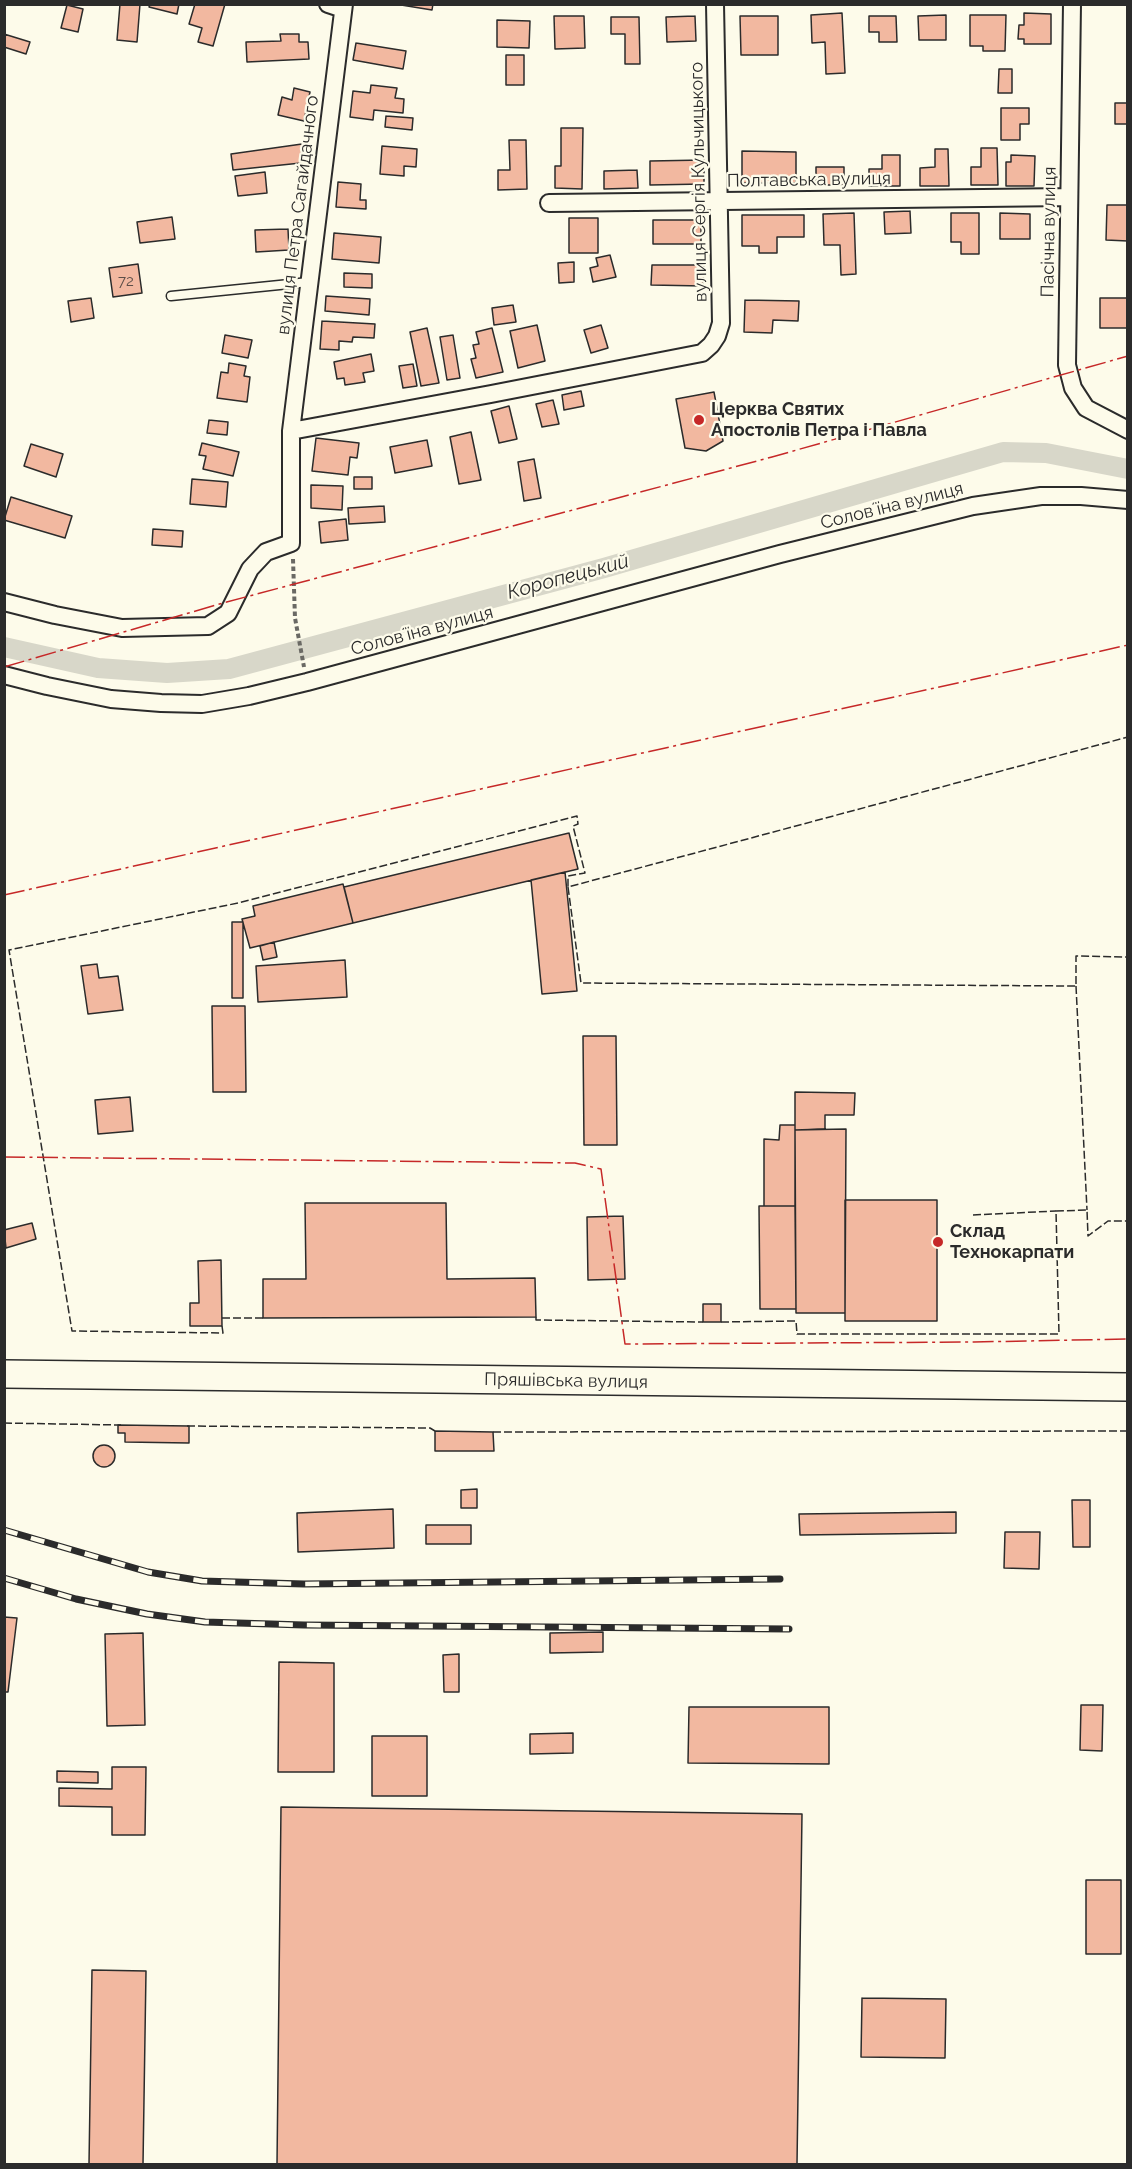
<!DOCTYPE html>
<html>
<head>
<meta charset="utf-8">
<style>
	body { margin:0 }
	#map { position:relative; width:1132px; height:2169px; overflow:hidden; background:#fdfbea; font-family:Raleway,sans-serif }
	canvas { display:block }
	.frame { position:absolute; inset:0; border:6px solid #2b2b2b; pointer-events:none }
</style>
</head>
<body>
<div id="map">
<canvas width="1132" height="2169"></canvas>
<div class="frame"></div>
</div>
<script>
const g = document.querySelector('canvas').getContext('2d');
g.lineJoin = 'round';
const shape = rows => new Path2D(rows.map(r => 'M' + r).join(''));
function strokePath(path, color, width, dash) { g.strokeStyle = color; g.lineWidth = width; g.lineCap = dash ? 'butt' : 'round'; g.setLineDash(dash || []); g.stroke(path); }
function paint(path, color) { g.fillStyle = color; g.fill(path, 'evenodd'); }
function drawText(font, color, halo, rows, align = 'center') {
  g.font = font + ' Raleway,sans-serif'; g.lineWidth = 4.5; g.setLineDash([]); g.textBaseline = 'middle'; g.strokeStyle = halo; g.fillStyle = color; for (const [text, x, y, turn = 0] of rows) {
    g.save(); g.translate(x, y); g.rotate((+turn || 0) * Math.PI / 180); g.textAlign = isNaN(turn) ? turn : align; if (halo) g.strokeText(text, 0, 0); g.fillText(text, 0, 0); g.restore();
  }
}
strokePath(shape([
	[4,647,98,668,167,673,229,669,604,568,1003,452,1046,453,1128,469]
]), '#d8d7c9', 20);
const building = shape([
	[120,4,140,4,137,42,117,40,120,4],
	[150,4,179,4,177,14,149,7,150,4],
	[195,4,225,4,213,46,198,42,202,28,189,24,195,4],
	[395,4,433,4,432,10,395,4],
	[67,5,83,9,78,32,61,28,67,5],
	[842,13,845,73,826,74,825,42,812,43,811,15,842,13],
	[1024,13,1051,14,1051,44,1024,44,1024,39,1018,39,1019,25,1024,25,1024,13],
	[946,15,946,40,919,40,918,16,946,15],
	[970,15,1006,15,1005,51,983,51,983,46,970,46,970,15],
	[554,16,584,16,585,48,555,49,554,16],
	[695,16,696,41,667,42,666,17,695,16],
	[740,16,778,16,778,55,741,55,740,16],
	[869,16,896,16,897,42,879,42,879,32,869,32,869,16],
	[611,17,639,17,640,64,625,64,625,34,611,34,611,17],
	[497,20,530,21,529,48,497,47,497,20],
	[4,34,30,42,26,54,4,47,4,34],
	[280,34,299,34,299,42,308,42,309,59,247,62,246,42,281,41,280,34],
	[356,43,406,51,403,69,353,60,356,43],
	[506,55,524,55,524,85,506,85,506,55],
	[999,69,1012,69,1012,93,998,93,999,69],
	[371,85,397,88,395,98,404,99,403,113,374,110,373,120,350,117,353,91,370,93,371,85],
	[294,88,310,92,304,121,278,115,282,97,292,100,294,88],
	[1115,103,1128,103,1128,124,1115,124,1115,103],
	[1001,108,1029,108,1029,124,1020,124,1020,140,1001,140,1001,108],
	[386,116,413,118,412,130,385,127,386,116],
	[561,128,583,128,582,189,555,188,555,166,561,166,561,128],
	[509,140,526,140,527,189,498,190,498,170,510,170,509,140],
	[302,144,301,163,233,170,231,154,302,144],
	[382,146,417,149,416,167,404,166,404,176,380,174,382,146],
	[981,148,997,148,998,185,971,185,971,167,981,167,981,148],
	[935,149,948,149,949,186,920,186,920,168,935,167,935,149],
	[742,151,796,152,796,183,742,183,742,151],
	[882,155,900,155,900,186,869,186,869,169,882,169,882,155],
	[1011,155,1035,156,1034,186,1006,186,1006,162,1011,162,1011,155],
	[704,160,704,184,650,185,650,161,704,160],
	[816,167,844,167,844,185,816,185,816,167],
	[637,170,638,188,604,189,604,171,637,170],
	[265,172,267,193,238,196,235,176,265,172],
	[338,182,361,184,360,200,366,200,366,209,336,207,338,182],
	[1107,205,1128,205,1128,241,1106,240,1107,205],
	[910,211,911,233,885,234,884,212,910,211],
	[854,213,856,274,841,275,840,245,824,245,823,214,854,213],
	[951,213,979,213,979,254,961,254,961,242,951,242,951,213],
	[1000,213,1030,214,1030,239,1000,239,1000,213],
	[742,215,804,215,804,237,777,237,777,253,759,253,759,246,742,246,742,215],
	[172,217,175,239,140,243,137,222,172,217],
	[569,218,598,218,598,253,569,253,569,218],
	[653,220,701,220,701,244,653,244,653,220],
	[288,229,289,250,256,252,255,230,288,229],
	[334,233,381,237,379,263,332,259,334,233],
	[610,255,616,277,593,282,590,268,598,266,596,258,610,255],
	[574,262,574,282,559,283,558,263,574,262],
	[138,264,142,293,113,297,109,268,138,264],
	[652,265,704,265,703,286,651,285,652,265],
	[344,273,372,274,372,288,344,287,344,273],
	[326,296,370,299,369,315,325,311,326,296],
	[91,298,94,318,71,322,68,301,91,298],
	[1100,298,1128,298,1128,328,1100,328,1100,298],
	[745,300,799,301,798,321,773,320,772,333,744,332,745,300],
	[513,305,516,322,494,325,492,308,513,305],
	[322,321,375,324,374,338,353,337,352,342,339,341,339,350,320,349,322,321],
	[537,325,545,361,518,368,510,331,537,325],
	[601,325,608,348,591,353,584,330,601,325],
	[427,328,439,383,421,386,410,332,427,328],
	[492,328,503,372,476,378,471,359,476,358,473,345,479,344,476,332,492,328],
	[225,335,252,340,248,358,222,353,225,335],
	[453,335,460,378,447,380,440,337,453,335],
	[371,354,374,371,363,373,365,382,345,385,344,378,337,379,334,362,371,354],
	[229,363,246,366,244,376,250,377,247,402,217,398,221,372,228,373,229,363],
	[413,364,417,386,403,388,399,366,413,364],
	[581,391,584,406,564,410,562,395,581,391],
	[714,392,723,441,706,451,685,448,676,399,714,392],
	[553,400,559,424,542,427,536,404,553,400],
	[509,406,517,439,499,443,491,411,509,406],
	[209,420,228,422,227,435,207,433,209,420],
	[471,432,481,480,459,484,450,437,471,432],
	[316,438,359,443,357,458,350,457,348,475,312,471,316,438],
	[427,440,432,466,395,473,390,447,427,440],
	[202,443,239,452,233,476,203,469,206,456,199,455,202,443],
	[31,444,63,454,56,477,24,466,31,444],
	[534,459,541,498,524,501,518,462,534,459],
	[354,477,372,477,372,489,354,489,354,477],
	[192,479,228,482,226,507,190,504,192,479],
	[311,485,343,486,342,510,311,508,311,485],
	[11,497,72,516,65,538,4,520,11,497],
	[384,506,385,522,349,524,348,508,384,506],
	[346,519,348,540,321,543,319,522,346,519],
	[153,529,183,531,182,547,152,545,153,529],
	[569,833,578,869,353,923,344,887,569,833],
	[565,872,577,991,542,994,531,880,565,872],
	[343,884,353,923,250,948,242,919,255,916,253,906,343,884],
	[232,922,243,922,243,998,232,998,232,922],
	[274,942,277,957,263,960,260,946,274,942],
	[345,960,347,997,258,1002,256,966,345,960],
	[97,964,99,978,118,976,123,1010,88,1014,81,966,97,964],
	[212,1006,245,1006,246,1092,213,1092,212,1006],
	[583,1036,616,1036,617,1145,584,1145,583,1036],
	[795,1092,855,1093,854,1115,825,1115,825,1129,795,1130,795,1092],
	[130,1097,133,1131,98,1134,95,1100,130,1097],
	[780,1125,795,1125,795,1206,764,1206,764,1139,779,1140,780,1125],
	[846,1129,845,1313,796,1313,795,1130,846,1129],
	[845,1200,937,1200,937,1321,845,1321,845,1200],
	[305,1203,446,1203,447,1279,535,1278,536,1317,263,1318,263,1279,306,1279,305,1203],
	[759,1206,795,1206,796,1309,760,1309,759,1206],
	[623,1216,625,1279,588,1280,587,1217,623,1216],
	[32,1223,36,1239,6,1248,4,1230,32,1223],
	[221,1260,222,1326,190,1326,190,1303,199,1303,198,1261,221,1260],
	[703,1304,721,1304,721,1322,703,1322,703,1304],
	[118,1425,189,1426,189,1443,125,1442,125,1433,118,1433,118,1425],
	[435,1431,493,1432,494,1451,435,1451,435,1431],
	'93 1456a11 11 0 1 1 22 0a11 11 0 1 1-22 0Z',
	[477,1489,477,1508,461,1508,461,1490,477,1489],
	[1072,1500,1090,1500,1090,1547,1073,1547,1072,1500],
	[393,1509,394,1548,298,1552,297,1513,393,1509],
	[956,1512,956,1533,800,1535,799,1514,956,1512],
	[426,1525,471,1525,471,1544,426,1544,426,1525],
	[1005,1532,1040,1532,1039,1569,1004,1568,1005,1532],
	[4,1617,17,1618,8,1692,4,1692,4,1617],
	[603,1632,603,1652,550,1653,550,1633,603,1632],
	[143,1633,145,1725,107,1726,105,1634,143,1633],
	[459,1654,459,1692,444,1692,443,1655,459,1654],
	[279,1662,334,1663,334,1772,278,1772,279,1662],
	[1081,1705,1103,1705,1102,1751,1080,1750,1081,1705],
	[689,1707,829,1707,829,1764,688,1763,689,1707],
	[573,1733,573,1753,530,1754,530,1734,573,1733],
	[372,1736,427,1736,427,1796,372,1796,372,1736],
	[112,1767,146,1767,145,1835,112,1835,112,1807,59,1806,59,1788,112,1789,112,1767],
	[57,1771,98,1772,98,1783,57,1782,57,1771],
	[281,1807,802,1814,797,2164,277,2164,281,1807],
	[1086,1880,1121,1880,1121,1954,1086,1954,1086,1880],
	[92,1970,146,1971,143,2164,89,2164,92,1970],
	[862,1998,946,1999,945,2058,861,2057,862,1998]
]);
paint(building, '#f2b8a0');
strokePath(building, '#2b2b2b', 1.5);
const lane = shape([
	[171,296,309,282]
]);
const street = shape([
	[328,4,343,9],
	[1072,4,1067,365,1073,388,1086,408,1128,430],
	[549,203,1069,197],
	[291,431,491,394,702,353,711,345,717,336,721,323,715,4],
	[4,602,55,615,122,628,208,626,228,613,250,569,266,552,291,543,291,431,344,4],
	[4,675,47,686,111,699,161,703,202,704,249,696,307,682,780,554,973,506,1041,496,1081,496,1128,500]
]);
const primary = shape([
	[4,1374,1128,1387]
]);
strokePath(lane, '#2b2b2b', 11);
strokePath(street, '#2b2b2b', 20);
strokePath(primary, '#2b2b2b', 30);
strokePath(shape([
	[293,559,295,618,304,667]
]), '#6a6964', 4, [4.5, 3]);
strokePath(lane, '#fdfbea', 8);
strokePath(street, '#fdfbea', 16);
strokePath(primary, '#fdfbea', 27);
const rail = shape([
	[4,1530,148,1572,202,1581,304,1584,780,1579],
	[4,1578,76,1599,147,1614,205,1622,304,1625,789,1629]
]);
strokePath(rail, '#2b2b2b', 7);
strokePath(rail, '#fdfbea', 4.5, [14]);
strokePath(shape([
	[568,887,581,983,1076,986,1076,956,1128,957],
	[1076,986,1087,1210],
	[973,1215,1056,1211],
	[536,1317,536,1320,703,1322],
	[222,1318,263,1318],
	[721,1322,796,1321,797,1334,1059,1334,1056,1211,1087,1210,1088,1236,1108,1221,1128,1221],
	[222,1326,223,1333,72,1331,9,950,238,903,577,816,578,824,573,826,585,873,568,876,568,887,1128,737],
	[4,1423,121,1425],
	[187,1426,430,1428,435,1431],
	[493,1432,1128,1431]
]), '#2b2b2b', 1.5, [8, 3]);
strokePath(shape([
	[4,667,223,603,772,457,1128,356],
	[4,895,1128,645],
	[4,1157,575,1163,601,1169,625,1344,974,1342,1128,1339]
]), '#c62828', 1.5, [21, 4.5, 3, 4.5]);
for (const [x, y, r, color] of [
	[699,420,6,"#c62828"],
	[938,1242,6,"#c62828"]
]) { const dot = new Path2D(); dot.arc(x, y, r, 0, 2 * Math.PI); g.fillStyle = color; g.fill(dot); strokePath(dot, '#fdfbea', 2); }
drawText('15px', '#5d4e48', null, [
	["72",126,281]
]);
drawText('18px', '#2b2b2b', '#fdfbea', [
	["Полтавська вулиця",809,180,-1],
	["вулиця Сергія Кульчицького",699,182,-91],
	["вулиця Петра Сагайдачного",298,215,-83],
	["Пасічна вулиця",1049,232,-89],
	["Соловʼїна вулиця",892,506,-14],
	["Соловʼїна вулиця",422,631,-15],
	["Пряшівська вулиця",566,1381,1]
]);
drawText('bold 18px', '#2b2b2b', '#fdfbea', [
	["Церква Святих",711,410],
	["Апостолів Петра і Павла",711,431],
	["Склад",950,1232],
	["Технокарпати",950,1253]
], 'left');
drawText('italic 20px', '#2b2b2b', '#fdfbea', [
	["Коропецький",568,577,-15]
]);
</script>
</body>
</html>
